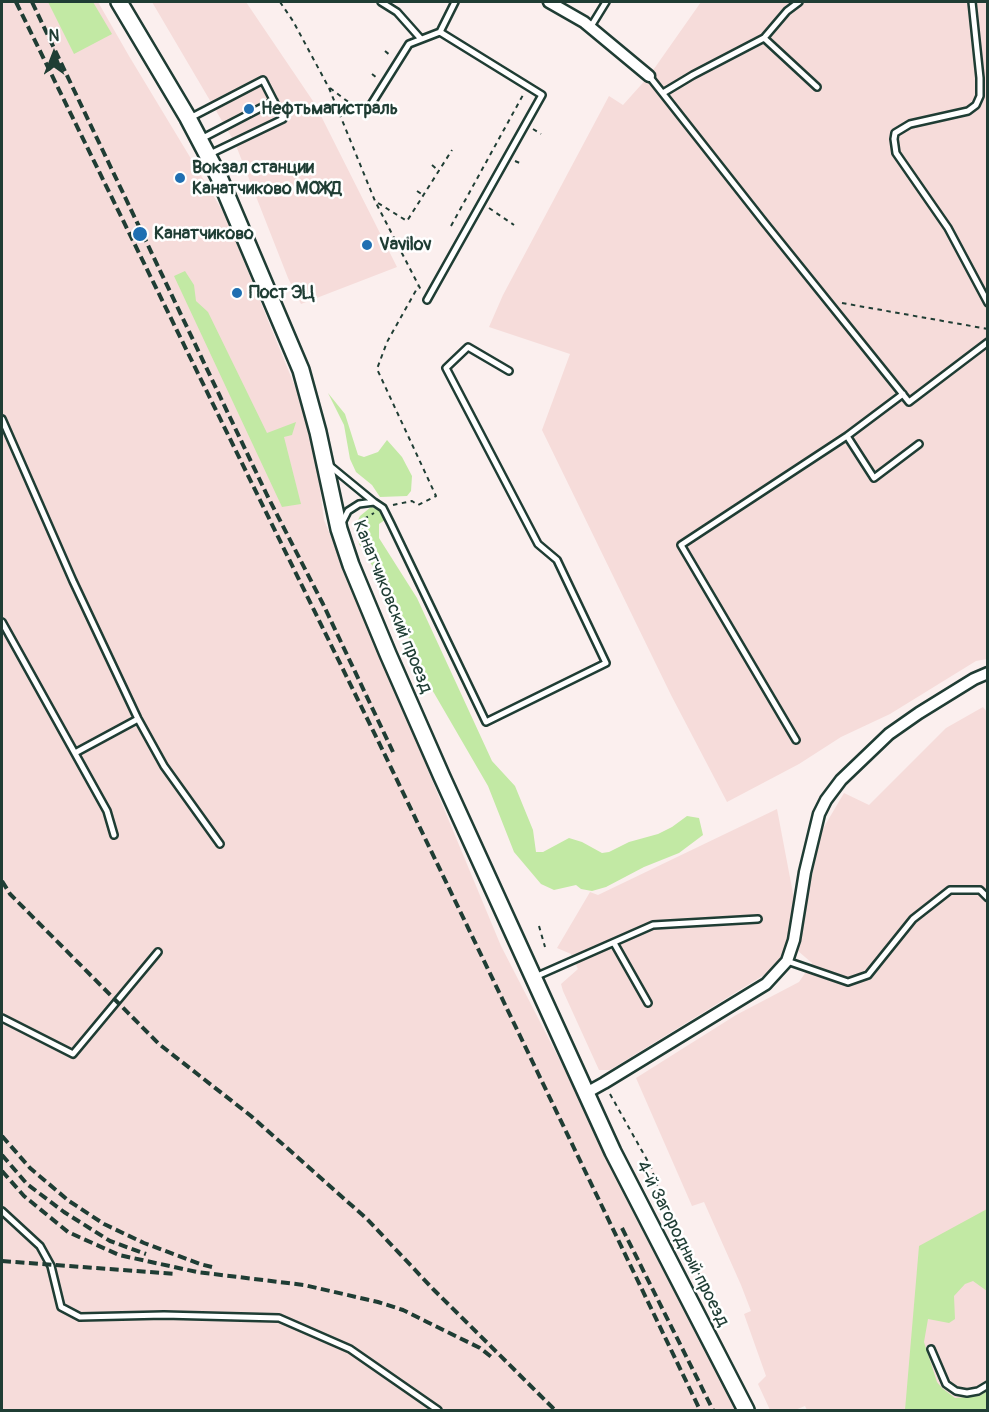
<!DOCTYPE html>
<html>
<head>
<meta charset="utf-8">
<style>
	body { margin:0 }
	#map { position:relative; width:989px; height:1412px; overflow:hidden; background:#fbefee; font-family:Pangolin,sans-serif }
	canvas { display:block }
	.frame { position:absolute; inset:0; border:3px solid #1f3d34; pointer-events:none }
	.north { position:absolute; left:24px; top:24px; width:60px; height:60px; -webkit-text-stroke:4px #fff; paint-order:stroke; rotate:0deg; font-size:16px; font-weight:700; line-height:24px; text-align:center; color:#1f3d34 }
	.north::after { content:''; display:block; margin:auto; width:21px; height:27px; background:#1f3d34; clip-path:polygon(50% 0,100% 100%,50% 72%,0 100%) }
</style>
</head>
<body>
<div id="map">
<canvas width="989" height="1412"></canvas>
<div class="frame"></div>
<div class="north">N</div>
</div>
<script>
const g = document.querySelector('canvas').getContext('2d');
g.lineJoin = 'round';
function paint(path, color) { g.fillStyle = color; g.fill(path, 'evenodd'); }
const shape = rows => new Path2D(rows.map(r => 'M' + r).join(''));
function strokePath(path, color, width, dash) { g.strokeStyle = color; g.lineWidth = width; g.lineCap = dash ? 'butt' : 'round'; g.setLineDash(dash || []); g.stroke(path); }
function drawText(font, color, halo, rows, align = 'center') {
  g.font = font + ' Pangolin,sans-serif'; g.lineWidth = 5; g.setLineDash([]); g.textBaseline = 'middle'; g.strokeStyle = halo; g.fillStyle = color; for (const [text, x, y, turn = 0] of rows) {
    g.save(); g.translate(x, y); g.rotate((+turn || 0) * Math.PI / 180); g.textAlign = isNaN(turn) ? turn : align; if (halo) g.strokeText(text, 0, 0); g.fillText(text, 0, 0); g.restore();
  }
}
paint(shape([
	[2,2,98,2,129,56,225,215,312,428,324,520,501,946,740,1410,2,1410],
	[152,2,246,2,315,104,397,267,301,304,288,278,235,143],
	[701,2,987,2,987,659,976,661,890,714,841,737,799,764,727,802,671,695,542,430,570,354,489,327,503,295,609,96,623,105,649,76],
	[983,707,988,713,987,1410,807,1410,805,1406,795,1410,770,1410,758,1384,766,1376,744,1314,751,1311,741,1285,704,1202,692,1206,636,1078,736,1015,799,982,812,963,798,951,798,944,821,832,844,793,869,805,946,728],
	[777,809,795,904,783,955,769,972,610,1070,599,1070,563,991,561,984,578,969,571,954,557,948,590,892,598,895]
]), '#f6dcda');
paint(shape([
	[48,2,93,2,112,34,74,54],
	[185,271,194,285,196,301,208,312,267,433,296,422,292,435,284,437,301,504,282,507,174,276],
	[328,393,345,414,358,455,364,457,378,452,387,440,402,457,412,476,411,491,407,496,380,497,372,485,356,472,350,459,344,425],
	[371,507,385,513,385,520,379,524,379,538,417,598,492,761,515,786,533,830,536,852,543,852,569,838,582,842,602,853,609,852,629,842,658,834,672,827,687,816,699,818,703,835,679,853,644,867,606,887,592,891,581,889,576,885,554,890,541,884,514,852,488,786,434,693,418,670,402,615,359,544,357,522,360,516],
	[987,1209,987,1291,973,1281,965,1284,954,1296,955,1319,949,1323,928,1319,924,1342,937,1382,942,1388,955,1398,980,1396,987,1391,987,1410,905,1410,919,1246]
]), '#c2e9a4');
const lane = shape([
	[381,2,397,12,421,39],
	[972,2,980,78,980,96,976,105,968,111,910,124,895,133,894,139,896,153,948,228,988,303],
	[590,28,606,2],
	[764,38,817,87],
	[649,76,764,222,909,402,988,342],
	[663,93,693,75,764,38,787,11,799,2],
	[372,103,409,44,440,32,455,2],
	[190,118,263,80,283,119,210,154],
	[201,139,274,101],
	[427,300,542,95,440,32],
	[2,419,73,581,138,719,164,766,220,844],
	[847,436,874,478,919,444],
	[329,465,374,502,359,504,348,511,341,525],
	[374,502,383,508,391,524,486,722,606,663,557,560,538,544,446,368,468,347,509,371],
	[2,622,107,811,114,835],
	[796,740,681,545,847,436,903,394],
	[75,753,138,719],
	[614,943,648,1003],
	[787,961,848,982,868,975,913,919,950,890,980,890,988,898],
	[535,977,653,925,758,919],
	[2,1018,73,1054,158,952],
	[2,1211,40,1246,51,1266,61,1307,80,1317,164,1315,279,1318,350,1349,438,1410],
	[931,1349,946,1384,956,1391,967,1393,978,1391,988,1385]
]);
const street = shape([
	[549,2,584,22,649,76],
	[586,1093,604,1083,766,984,787,961,794,940,805,872,819,814,826,800,841,780,889,734,919,713,974,679,988,673]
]);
const secondary = shape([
	[119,2,188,118,219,177,301,370,318,432,339,529,351,565,388,654,442,777,613,1152,746,1410]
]);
strokePath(lane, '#1f3d34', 10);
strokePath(street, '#1f3d34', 15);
strokePath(secondary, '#1f3d34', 20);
strokePath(shape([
	[280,2,293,21,329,88,375,201,421,290],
	[628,2,629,2],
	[385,51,391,56],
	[372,74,377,78],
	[330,88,364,114,367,110],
	[533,129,541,134],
	[515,161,522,164],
	[432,165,439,171],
	[417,191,423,195],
	[378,203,407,221,452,150],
	[489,208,514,225],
	[451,226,523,95],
	[842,303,988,329],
	[393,505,412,501,418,505,436,496,377,369,387,342,419,285],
	[364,519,374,513],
	[539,926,545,947],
	[610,1094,651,1167,669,1221,700,1276,711,1308]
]), '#1f3d34', 2, [4.5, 4.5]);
strokePath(lane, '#fff', 5);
strokePath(street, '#fff', 10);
strokePath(secondary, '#fff', 15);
strokePath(shape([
	[16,2,384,753,700,1410],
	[32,2,267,495,323,604,393,752],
	[2,881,10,894,159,1044,251,1116,367,1219,433,1289,555,1410],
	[2,1136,30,1168,69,1201,104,1224,144,1243,200,1264,212,1267],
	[2,1155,27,1184,64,1212,110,1241,146,1254],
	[2,1171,24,1196,68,1232,119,1255,197,1272,304,1285,378,1302,403,1310,427,1322,480,1348,494,1359],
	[622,1228,713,1410],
	[2,1261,176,1274]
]), '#1f3d34', 4, [9, 4.5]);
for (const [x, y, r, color] of [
	[249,109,6,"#1f6fb2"],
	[180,178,6,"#1f6fb2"],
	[140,234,8,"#1f6fb2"],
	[367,245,6,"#1f6fb2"],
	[237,293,6,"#1f6fb2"]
]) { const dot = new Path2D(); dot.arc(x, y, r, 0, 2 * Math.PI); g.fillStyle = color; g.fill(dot); strokePath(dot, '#fff', 2); }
drawText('bold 18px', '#1f3d34', '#fff', [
	["Нефтьмагистраль",261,109],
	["Вокзал станции",192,168],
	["Канатчиково МОЖД",192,189],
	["Канатчиково",154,234],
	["Vavilov",379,245],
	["Пост ЭЦ",249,293]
], 'left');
drawText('18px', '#1f3d34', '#fff', [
	["Канатчиковский проезд",392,607,68],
	["4-й Загородный проезд",682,1244,63]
]);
</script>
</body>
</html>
